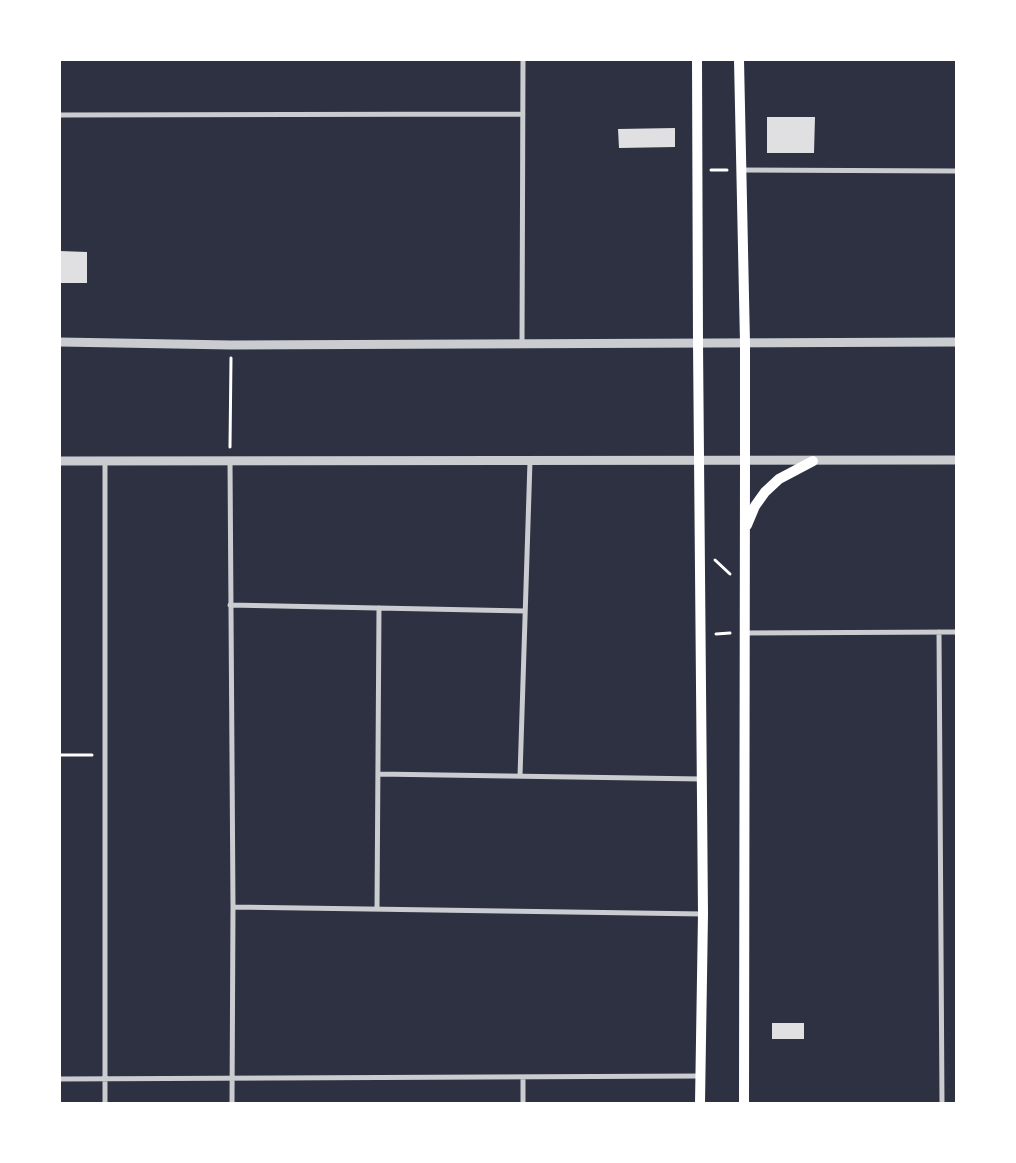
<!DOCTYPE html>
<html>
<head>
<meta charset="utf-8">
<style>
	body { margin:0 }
	#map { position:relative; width:1016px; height:1163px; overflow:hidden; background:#2d3142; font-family:Raleway,sans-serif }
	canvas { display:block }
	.frame { position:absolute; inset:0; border:61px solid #fff; pointer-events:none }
</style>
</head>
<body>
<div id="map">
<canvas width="1016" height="1163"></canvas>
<div class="frame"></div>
</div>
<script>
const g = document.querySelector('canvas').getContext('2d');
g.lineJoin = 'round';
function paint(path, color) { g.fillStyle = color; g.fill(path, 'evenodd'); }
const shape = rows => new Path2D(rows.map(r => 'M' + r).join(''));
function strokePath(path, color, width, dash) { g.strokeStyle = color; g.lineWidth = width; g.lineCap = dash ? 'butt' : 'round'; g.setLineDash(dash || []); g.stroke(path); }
paint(shape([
	[767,117,815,117,814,153,767,153],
	[675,128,675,147,619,148,618,129],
	[60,251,87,252,87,283,60,283],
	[772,1023,804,1023,804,1039,772,1039]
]), '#e0e0e3');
strokePath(shape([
	[711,170,727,170],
	[230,447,231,358],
	[715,560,730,574],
	[716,634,730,633],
	[60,755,92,755]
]), '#fff', 3);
strokePath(shape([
	[60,115,523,114],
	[742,170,956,171],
	[522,344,523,60],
	[105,461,105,1103],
	[230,461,233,907,232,1103],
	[230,605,525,611],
	[939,632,942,1103],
	[744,633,956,632],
	[378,774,701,779],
	[520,776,530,461],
	[233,907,703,914],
	[377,909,379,608],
	[523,1077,523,1103],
	[60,1079,700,1076]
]), '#caccd0', 5);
strokePath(shape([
	[60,342,231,345,956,342],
	[60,461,956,460]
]), '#caccd0', 9);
strokePath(shape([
	[697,60,698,343,703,914,700,1103],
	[739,60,745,343,745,461,744,1103],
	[747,525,755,506,765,492,779,479,813,461]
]), '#fff', 10);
</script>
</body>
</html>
